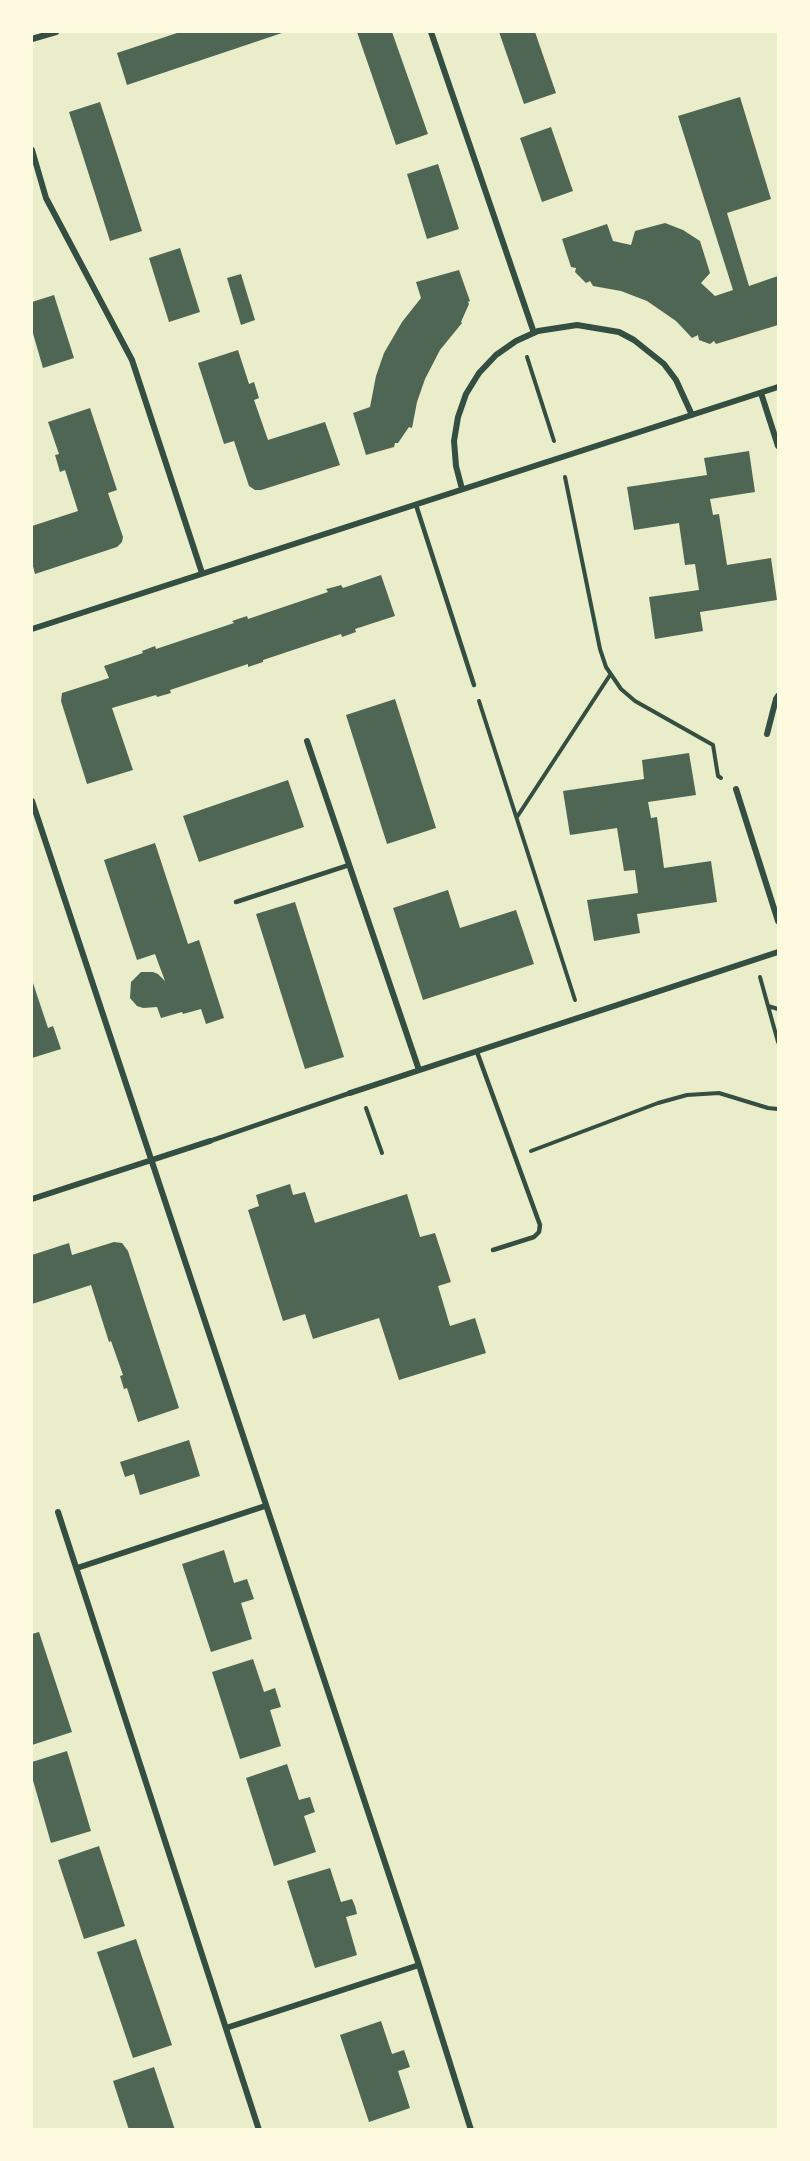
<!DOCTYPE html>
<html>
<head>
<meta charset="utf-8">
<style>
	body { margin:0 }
	#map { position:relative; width:810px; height:2161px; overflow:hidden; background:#e9edc9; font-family:"Nunito Sans",sans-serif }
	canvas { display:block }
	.frame { position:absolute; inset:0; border:33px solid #fefae0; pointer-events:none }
</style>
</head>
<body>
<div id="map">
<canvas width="810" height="2161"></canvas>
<div class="frame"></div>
</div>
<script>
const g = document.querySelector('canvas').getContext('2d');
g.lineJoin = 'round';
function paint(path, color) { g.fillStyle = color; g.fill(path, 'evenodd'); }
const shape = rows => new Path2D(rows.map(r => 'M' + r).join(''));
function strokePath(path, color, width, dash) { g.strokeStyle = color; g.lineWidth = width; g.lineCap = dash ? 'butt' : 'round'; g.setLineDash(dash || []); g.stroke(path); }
paint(shape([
	[180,32,285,32,127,85,117,53],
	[357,32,392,32,428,134,396,145],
	[499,32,535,32,556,93,524,104],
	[740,97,771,199,727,213,749,286,778,276,778,325,716,344,714,341,710,344,699,340,698,335,692,338,676,321,647,301,621,291,593,286,590,281,586,283,575,272,576,268,571,267,562,239,607,224,613,241,631,245,635,231,665,223,683,230,700,241,710,273,701,283,715,296,733,290,678,116],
	[100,102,142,231,110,241,69,112],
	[551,127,573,191,542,202,520,138],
	[438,164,459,229,427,239,407,174],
	[180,248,200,312,169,322,149,258],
	[459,270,470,301,468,302,469,304,461,322,462,323,440,350,425,379,417,402,412,428,409,427,398,443,395,443,394,447,366,455,353,413,370,407,376,376,384,353,402,322,421,298,416,282],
	[241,274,255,320,241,325,227,278],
	[54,295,74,358,43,368,32,330,32,302],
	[238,350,249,384,254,382,259,398,254,400,268,440,325,422,340,465,261,490,255,490,249,486,234,441,224,444,198,363],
	[90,408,117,490,108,493,123,537,122,542,117,547,35,574,32,562,32,526,78,511,65,470,60,472,55,455,59,454,48,422],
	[749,451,755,492,710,499,713,515,719,514,727,565,771,558,777,600,700,612,703,631,655,639,649,597,699,590,695,564,685,565,679,523,634,530,627,487,707,475,704,458],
	[381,575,395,616,355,629,356,632,342,637,341,634,263,660,263,662,248,667,248,664,170,690,171,693,157,697,156,695,112,708,133,770,87,784,61,701,62,693,109,678,104,666,143,653,142,651,155,646,156,649,234,623,232,621,247,616,248,619,328,592,326,589,334,587,341,585,343,588],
	[395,699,436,828,387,844,346,715],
	[689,753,696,795,648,802,651,818,657,817,664,868,711,861,717,902,637,914,640,933,594,941,587,900,638,893,635,870,624,871,617,828,570,835,563,791,644,779,642,760],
	[288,780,304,827,199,862,183,816],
	[155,843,188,944,199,940,224,1018,206,1024,201,1009,183,1014,182,1012,161,1018,157,1007,143,1008,137,1006,130,998,131,982,141,972,153,972,158,974,165,981,155,954,137,960,104,860],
	[448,890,460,928,516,910,534,964,423,1000,393,908],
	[295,902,344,1057,305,1069,256,914],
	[32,980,48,1028,53,1026,61,1049,32,1058],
	[290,1184,293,1195,305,1192,315,1223,407,1194,420,1237,435,1233,451,1282,438,1286,450,1326,475,1318,486,1353,399,1380,379,1318,313,1339,305,1314,283,1321,248,1210,259,1206,256,1195],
	[114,1242,122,1243,128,1251,179,1408,138,1422,127,1388,124,1389,120,1376,123,1375,111,1341,109,1342,91,1285,32,1304,32,1255,69,1243,72,1255],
	[189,1440,200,1476,140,1495,134,1474,125,1477,120,1462],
	[224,1550,234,1583,247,1579,254,1599,241,1603,252,1639,211,1652,182,1564],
	[39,1632,72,1732,32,1745,32,1634],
	[253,1659,264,1692,275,1688,281,1707,270,1710,281,1746,240,1759,212,1672],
	[67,1751,91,1831,51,1843,32,1777,32,1762],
	[287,1764,299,1800,310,1797,315,1812,304,1816,316,1852,274,1866,246,1778],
	[99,1846,125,1926,84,1939,58,1860],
	[330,1868,341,1902,352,1899,355,1906,357,1914,346,1917,357,1955,315,1968,287,1881],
	[136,1939,172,2045,133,2058,97,1952],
	[381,2021,392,2054,404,2050,410,2067,398,2071,410,2108,369,2122,340,2035],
	[154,2067,175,2130,129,2130,113,2081]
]), '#4f6655');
strokePath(shape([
	[527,357,554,441],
	[565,477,600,649,606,667,621,689,635,701,713,745,718,776,721,778],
	[479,701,575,1000],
	[517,817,610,675],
	[760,977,778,1042],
	[768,1006,778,1009],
	[366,1108,382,1153],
	[531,1151,658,1103,687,1095,719,1093,768,1108,778,1109]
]), '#344e41', 4);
strokePath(shape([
	[416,505,474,685],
	[236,902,349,865],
	[477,1052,540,1225,539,1232,534,1237,493,1250]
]), '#344e41', 4.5);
strokePath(shape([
	[210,1141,350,1093]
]), '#344e41', 5);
strokePath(shape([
	[431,32,534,333],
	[32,39,56,32],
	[32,150,46,198,132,360,202,573],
	[761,393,778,446],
	[462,489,456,466,454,441,458,417,466,394,479,373,496,355,516,341,538,331,577,325,619,332,634,340,664,364,676,380,692,415],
	[32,629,778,387],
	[767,734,776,699,778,696],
	[307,741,419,1070],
	[736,789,778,921],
	[32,801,419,1965,471,2130],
	[350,1093,778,952],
	[32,1199,210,1141],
	[58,1512,259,2130],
	[77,1568,265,1506],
	[226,2028,419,1965]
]), '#344e41', 6);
</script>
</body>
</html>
